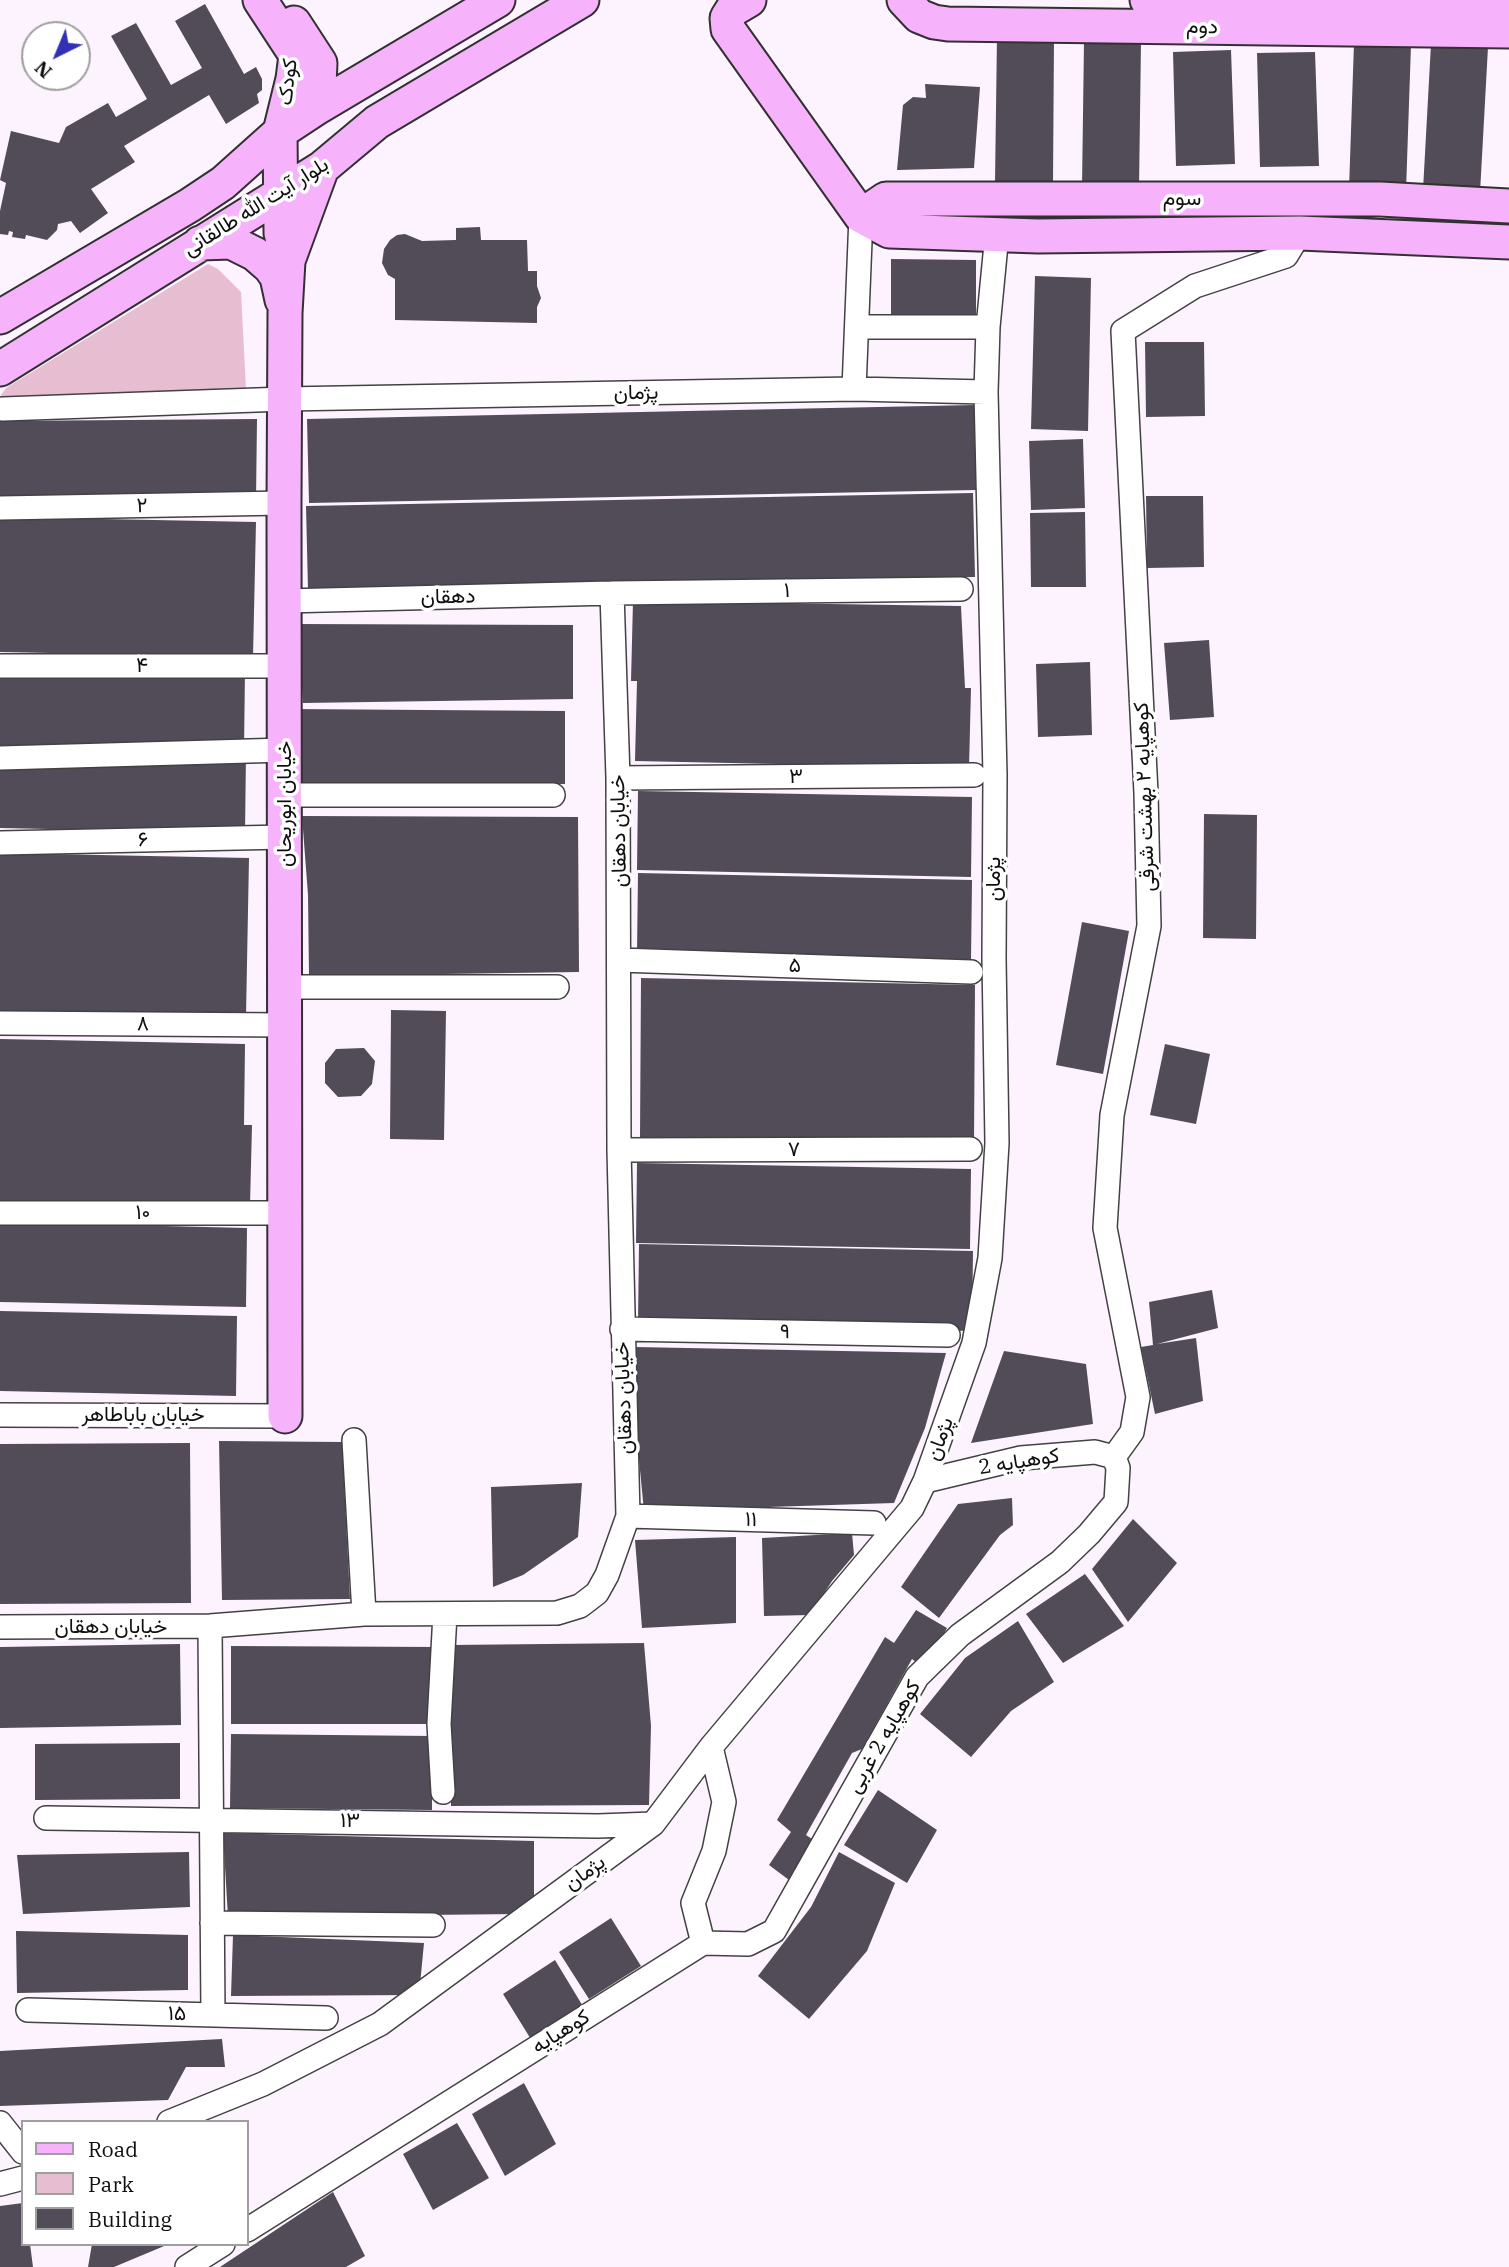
<!DOCTYPE html>
<html>
<head>
<meta charset="utf-8">
<style>
	body { margin:0 }
	#map { position:relative; width:1509px; height:2267px; overflow:hidden; background:#fdf3fe; font-family:"IBM Plex Serif",serif }
	canvas { display:block }
	.legend { position:absolute; left:21px; top:2120px; width:228px; height:126px; box-sizing:border-box; background:#fff; border:2px solid #9f9f9f; margin:0; padding:9px 12px; list-style:none; font-size:21px; color:#0f0f0f }
	.legend li { display:flex; align-items:center; gap:14px; height:35px }
	.legend b { width:35px; border:2px solid #9f9f9f }
	.north { position:absolute; left:21px; top:21px; width:70px; height:70px; box-sizing:border-box; background:#fff; border:2px solid #9f9f9f; border-radius:50%; rotate:223deg; font-size:19px; font-weight:700; line-height:28px; text-align:center; color:#0f0f0f }
	.north::after { content:''; display:block; margin:auto; width:24px; height:32px; background:#3230b7; clip-path:polygon(50% 0,100% 100%,50% 72%,0 100%) }
</style>
</head>
<body>
<div id="map">
<canvas width="1509" height="2267"></canvas>
<ul class="legend">
<li><b style="height:9px;background:#f6b2fa"></b>Road</li>
<li><b style="height:19px;background:#e7bed1"></b>Park</li>
<li><b style="height:19px;background:#514c57"></b>Building</li>
</ul>
<div class="north">N</div>
</div>
<script>
const g = document.querySelector('canvas').getContext('2d');
g.lineJoin = 'round';
function paint(path, color) { g.fillStyle = color; g.fill(path, 'evenodd'); }
const shape = rows => new Path2D(rows.map(r => 'M' + r).join(''));
function strokePath(path, color, width, dash) { g.strokeStyle = color; g.lineWidth = width; g.lineCap = dash ? 'butt' : 'round'; g.setLineDash(dash || []); g.stroke(path); }
function drawText(font, color, halo, rows, align = 'center') {
  g.font = font + ' "IBM Plex Serif",Vazirmatn,serif'; g.lineWidth = 7; g.setLineDash([]); g.textBaseline = 'middle'; g.strokeStyle = halo; g.fillStyle = color; for (const [text, x, y, turn = 0] of rows) {
    g.save(); g.translate(x, y); g.rotate((+turn || 0) * Math.PI / 180); g.textAlign = isNaN(turn) ? turn : align; if (halo) g.strokeText(text, 0, 0); g.fillText(text, 0, 0); g.restore();
  }
}
paint(shape([
	[208,264,218,269,241,292,246,389,2,400,1,395,6,388]
]), '#e7bed1');
paint(shape([
	[205,4,244,74,256,67,262,79,262,90,257,94,259,103,226,124,209,95,124,146,135,162,91,189,108,213,80,233,71,221,58,224,57,230,47,240,26,235,25,239,12,237,13,232,9,231,8,235,0,234,0,211,6,183,0,180,11,131,59,143,66,127,108,103,116,117,147,99,111,36,136,23,171,85,202,68,175,21],
	[997,36,1054,37,1053,183,995,182],
	[1084,41,1141,42,1139,188,1082,187],
	[1354,43,1411,45,1406,191,1349,189],
	[1431,44,1488,47,1480,193,1423,190],
	[1231,50,1235,164,1176,166,1173,52],
	[1315,52,1319,166,1260,167,1257,53],
	[925,84,980,87,974,168,897,170,903,105,913,97,926,98],
	[480,227,481,240,527,240,528,271,537,271,537,286,541,298,537,307,537,323,395,320,395,279,388,275,382,263,384,249,390,240,397,235,405,234,422,241,456,240,456,228],
	[891,259,976,260,976,318,891,317],
	[1035,276,1091,278,1088,431,1031,429],
	[1145,342,1204,342,1205,416,1146,417],
	[974,405,976,490,309,503,307,419],
	[257,419,256,499,0,499,0,421],
	[1083,439,1085,508,1031,510,1029,441],
	[973,493,975,577,308,590,306,506],
	[1146,496,1203,496,1204,567,1147,568],
	[1085,512,1086,587,1031,587,1030,513],
	[0,517,256,522,253,657,0,652],
	[633,601,961,606,965,688,971,688,969,768,635,761,637,681,631,681],
	[297,624,573,625,573,699,303,703],
	[1209,640,1214,717,1170,720,1164,643],
	[1090,662,1092,735,1038,737,1036,664],
	[0,665,245,670,244,750,0,745],
	[290,709,565,711,565,784,295,789],
	[0,749,246,753,245,833,0,828],
	[638,791,972,797,971,877,637,870],
	[1204,814,1257,815,1256,939,1203,938],
	[302,816,578,817,579,972,309,976,308,895],
	[0,853,249,858,246,1016,0,1011],
	[638,873,972,880,971,960,637,953],
	[1082,922,1129,931,1103,1074,1056,1065],
	[641,978,975,985,974,1144,640,1137],
	[391,1010,446,1011,444,1140,390,1139],
	[0,1039,245,1044,244,1125,252,1125,250,1205,0,1200],
	[1165,1044,1210,1054,1196,1124,1150,1115],
	[364,1048,375,1061,372,1084,361,1096,338,1097,325,1083,325,1063,336,1049],
	[637,1163,971,1169,970,1249,636,1243],
	[0,1222,247,1228,246,1307,0,1302],
	[639,1244,973,1251,972,1331,638,1324],
	[1212,1290,1218,1328,1157,1344,1196,1338,1203,1401,1155,1414,1141,1347,1153,1345,1149,1302],
	[0,1311,237,1316,236,1396,0,1391],
	[635,1347,946,1353,925,1428,894,1503,644,1511,636,1429],
	[1004,1351,1086,1364,1093,1424,971,1443],
	[219,1441,342,1442,350,1599,222,1600],
	[190,1443,191,1603,0,1604,0,1444],
	[582,1483,578,1537,523,1575,493,1587,491,1487],
	[1012,1498,1013,1525,1000,1535,939,1618,901,1587,958,1504],
	[1133,1519,1177,1563,1128,1622,1092,1569],
	[852,1533,854,1555,832,1581,810,1615,764,1616,762,1538],
	[736,1537,736,1623,642,1628,635,1540],
	[1085,1574,1124,1626,1063,1663,1026,1614],
	[916,1610,947,1628,925,1669,912,1659,862,1749,852,1753,806,1835,818,1843,793,1883,769,1865,791,1832,777,1820,885,1637,894,1643],
	[1018,1621,1054,1682,1011,1711,971,1757,920,1714,965,1658],
	[644,1643,651,1726,649,1805,451,1806,450,1645],
	[180,1644,181,1725,0,1728,0,1647],
	[231,1646,439,1647,439,1724,231,1724],
	[231,1734,432,1736,432,1810,230,1808],
	[180,1743,180,1799,35,1800,35,1744],
	[878,1790,937,1830,907,1883,844,1845],
	[223,1833,534,1841,534,1896,520,1914,228,1917],
	[189,1852,190,1907,23,1914,17,1855],
	[839,1852,895,1883,867,1951,809,2019,758,1976,811,1907],
	[611,1918,641,1966,589,1999,559,1952],
	[16,1931,188,1935,188,1990,17,1993],
	[233,1935,424,1943,419,1995,231,1996],
	[555,1960,584,2008,532,2041,503,1994],
	[222,2039,225,2067,186,2067,168,2100,0,2106,0,2051],
	[524,2083,556,2144,505,2176,472,2114],
	[457,2123,489,2178,433,2210,403,2154],
	[333,2192,365,2256,346,2267,220,2267],
	[23,2203,23,2244,30,2244,33,2267,0,2267,0,2206],
	[92,2244,169,2244,114,2267,88,2267]
]), '#514c57');
const street = shape([
	[857,327,988,327],
	[854,389,861,216],
	[3,409,285,399,854,389,986,392],
	[0,508,284,503],
	[284,601,612,593,961,589],
	[0,666,284,666],
	[0,758,285,750],
	[618,778,974,775],
	[285,795,553,795],
	[0,843,285,837],
	[620,960,971,972],
	[285,987,557,987],
	[0,1023,285,1025],
	[619,1150,970,1149],
	[0,1213,285,1213],
	[622,1329,948,1335],
	[0,1415,285,1416],
	[354,1440,364,1614],
	[1114,1457,1132,1432,1138,1397,1105,1228,1112,1115,1149,926,1146,793,1123,331,1195,286,1286,256,1300,233],
	[925,1481,1021,1458,1095,1452,1114,1457],
	[628,1516,874,1523],
	[210,1626,213,2015],
	[0,1627,210,1626,364,1614,557,1613,580,1606,597,1593,607,1575,628,1516,619,1150,618,778,612,593],
	[443,1792,439,1724,445,1614],
	[46,1818,598,1826,653,1824],
	[212,1923,433,1925],
	[703,1943,748,1944,774,1931,917,1677,960,1635,1060,1562,1089,1534,1116,1502,1118,1468,1114,1457],
	[28,2010,326,2018],
	[169,2122,263,2084,380,2024,653,1824,711,1747,912,1508,925,1481,974,1343,990,1258,997,1143,994,959,995,775,986,392,988,327,997,234],
	[0,2123,23,2152],
	[0,2184,23,2178],
	[247,2230,703,1943,693,1903,714,1851,724,1802,711,1747],
	[187,2267,223,2244]
]);
const secondary = shape([
	[260,0,296,55,293,79,280,132,281,233,288,261,285,313,284,503,285,1416],
	[749,0,732,10,727,18,728,29,861,216,889,231,1038,236,1300,233,1509,242],
	[904,0,919,16,934,22,948,24,1509,31],
	[1147,0,1509,5],
	[294,23,320,63,318,107],
	[861,216,886,199,1380,199,1509,206],
	[200,243,231,242,255,254,270,267,277,277,282,300],
	[289,258,322,168],
	[0,317,190,205,223,183,280,132,318,107,498,0],
	[0,369,322,168,377,122,582,0]
]);
strokePath(street, '#424242', 26);
strokePath(secondary, '#313131', 37);
strokePath(street, '#fff', 23);
strokePath(secondary, '#f6b2fa', 33);
drawText('21px', '#0f0f0f', '#fff', [
	["دوم",1202,27,1],
	["کودک",288,82,-83],
	["سوم",1182,199],
	["بلوار آیت الله طالقانی",256,207,-32],
	["پژمان",636,393,-1],
	["۲",142,506,-1],
	["۱",787,591,-1],
	["دهقان",448,597,-1],
	["۴",142,666],
	["۳",796,777],
	["کوهپایه ۲ بهشت شرقی",1145,797,-92],
	["خیابان ابوریحان",285,804,-90],
	["خیابان دهقان",619,831,-91],
	["۶",143,840,-1],
	["پژمان",994,879,-90],
	["۵",795,966,2],
	["۸",143,1024],
	["۷",794,1150],
	["۱۰",143,1213],
	["۹",785,1332,1],
	["خیابان دهقان",624,1398,-92],
	["خیابان باباطاهر",143,1415],
	["پژمان",940,1439,-70],
	["کوهپایه 2",1019,1462,-9],
	["۱۱",751,1520,2],
	["خیابان دهقان",111,1627],
	["کوهپایه 2 غربی",884,1737,-60],
	["۱۳",350,1821,1],
	["پژمان",585,1873,-36],
	["۱۵",177,2014,1],
	["کوهپایه",561,2032,-32]
]);
</script>
</body>
</html>
